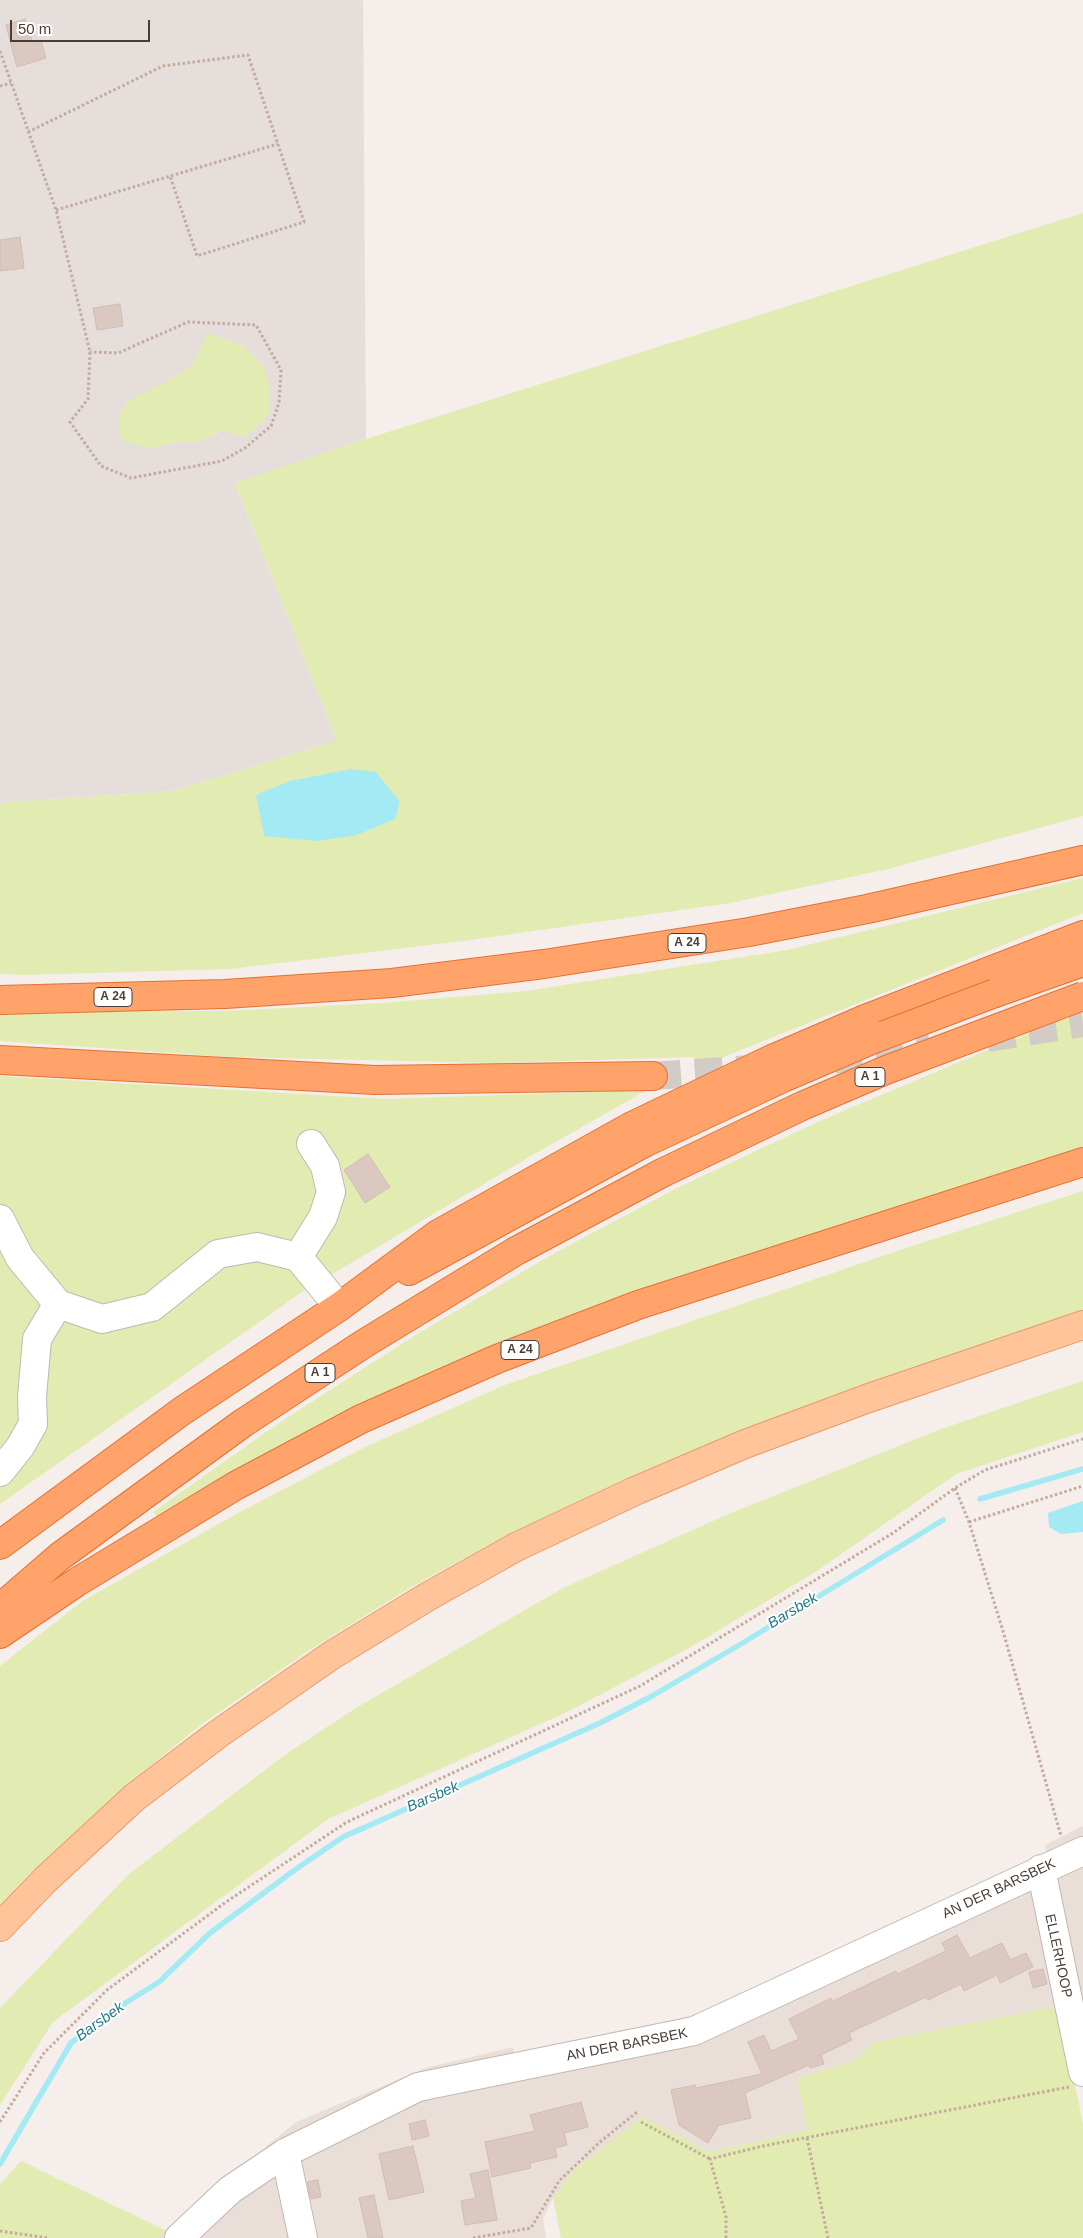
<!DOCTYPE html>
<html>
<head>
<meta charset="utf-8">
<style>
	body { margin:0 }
	#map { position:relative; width:1083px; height:2238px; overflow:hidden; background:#f5eeea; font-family:Arial,sans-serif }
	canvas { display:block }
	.scale { position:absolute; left:10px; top:20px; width:140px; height:22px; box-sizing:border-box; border:2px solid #4a3d37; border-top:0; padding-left:6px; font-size:15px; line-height:18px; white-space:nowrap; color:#4a3d37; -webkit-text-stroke:4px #fff; paint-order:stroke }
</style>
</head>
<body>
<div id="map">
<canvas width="1083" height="2238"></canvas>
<div class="scale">50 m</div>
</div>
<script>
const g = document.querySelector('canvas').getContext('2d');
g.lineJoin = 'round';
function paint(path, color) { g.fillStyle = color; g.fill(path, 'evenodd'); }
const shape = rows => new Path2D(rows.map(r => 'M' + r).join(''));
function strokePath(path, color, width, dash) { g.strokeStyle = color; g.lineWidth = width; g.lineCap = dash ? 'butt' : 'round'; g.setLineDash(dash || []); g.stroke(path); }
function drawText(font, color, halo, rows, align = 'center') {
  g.font = font + ' Arial,sans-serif'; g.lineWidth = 4; g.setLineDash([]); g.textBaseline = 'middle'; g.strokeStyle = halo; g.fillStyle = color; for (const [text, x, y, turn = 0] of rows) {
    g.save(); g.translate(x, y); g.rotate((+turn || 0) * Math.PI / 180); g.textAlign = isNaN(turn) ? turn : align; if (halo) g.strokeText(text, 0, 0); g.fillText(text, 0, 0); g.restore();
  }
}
paint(shape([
	[1083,1826,1083,2020,1045,1845],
	[1035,1882,1059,2006,875,2042,852,2062,798,2078,807,2130,709,2152,642,2117,553,2198,543,2219,546,2238,159,2238,165,2230,296,2122,426,2068,513,2047,518,2075,701,2039]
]), '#eadfd8');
paint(shape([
	[0,0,363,0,366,439,235,484,337,741,173,791,0,803],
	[192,366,246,437,222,431,200,441,172,443,150,449,173,378]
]), '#e5dedb');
paint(shape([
	[1083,213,1083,816,888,869,730,903,463,941,230,969,24,975,0,974,0,803,173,791,337,741,235,483,366,439],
	[400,803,394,819,357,835],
	[208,333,242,345,264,366,270,388,269,414,246,437,221,431,200,441,172,443,150,449,121,440,118,419,127,401,173,378,192,366],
	[1083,878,1083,913,696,1068,694,1057,496,1063,230,1057,0,1041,0,1012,228,1011,382,1003,526,991,787,950],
	[1083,1013,1083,1147,834,1227,633,1295,318,1428,158,1517,153,1512,279,1423,417,1334,553,1254,677,1188,822,1120,1045,1026],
	[0,1076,385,1099,647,1090,529,1157,299,1294,0,1504],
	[1083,1191,1083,1313,744,1431,633,1475,505,1536,413,1586,311,1649,202,1724,123,1788,30,1873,0,1905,0,1666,81,1602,238,1513,365,1447,505,1385,906,1248],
	[1083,1381,1083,1432,956,1474,817,1571,689,1648,567,1712,328,1819,53,2022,0,2105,0,2008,129,1874,286,1754,356,1708,563,1588,731,1513,944,1428],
	[1059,2006,1083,2125,1083,2238,561,2238,553,2198,575,2169,643,2117,709,2152,807,2130,797,2078,852,2062,875,2042],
	[21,2161,165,2230,159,2238,0,2238,0,2184]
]), '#e2ebb1');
paint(shape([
	[351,769,376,772,400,802,395,819,357,835,316,841,264,836,256,795,290,781],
	[1083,1501,1083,1532,1061,1534,1049,1527,1048,1513]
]), '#a4eaf4');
strokePath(shape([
	[980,1499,1083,1469],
	[0,2164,71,2043,111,2012,159,1982,210,1933,296,1869,343,1837,600,1723,652,1696,741,1644,943,1520]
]), '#a4eaf4', 5.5);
const building = shape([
	[25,19,33,44,41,41,46,58,17,67,6,25,25,19],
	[20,237,24,268,0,271,0,240,20,237],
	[120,304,123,326,97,330,93,308,120,304],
	[368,1154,390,1187,365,1203,344,1170,368,1154],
	[957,1935,970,1958,1002,1943,1010,1960,1026,1953,1033,1967,1000,1983,997,1975,964,1991,961,1984,928,2000,926,1997,849,2033,852,2040,821,2055,824,2064,810,2068,809,2065,745,2093,751,2118,719,2125,708,2143,679,2125,671,2090,695,2085,696,2088,762,2074,748,2042,764,2035,771,2051,799,2039,789,2019,831,1998,833,2001,896,1971,897,1974,946,1951,942,1943,957,1935],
	[1043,1969,1047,1984,1033,1988,1029,1972,1043,1969],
	[581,2102,588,2127,564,2133,567,2145,555,2148,557,2157,530,2163,531,2168,492,2177,485,2142,535,2131,530,2115,581,2102],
	[425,2120,429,2136,412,2140,409,2124,425,2120],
	[413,2146,424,2192,389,2200,379,2154,413,2146],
	[488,2170,497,2220,465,2225,461,2201,476,2198,470,2174,488,2170],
	[318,2180,321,2197,311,2199,307,2182,318,2180],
	[374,2195,383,2238,368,2238,359,2198,374,2195]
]);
paint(building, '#dbc9c1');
strokePath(building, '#d3bcb1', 1);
strokePath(shape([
	[987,1038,1083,1023],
	[834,1060,930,1047],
	[653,1076,751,1069]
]), '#d3cbc6', 28, [28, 14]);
const minor = shape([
	[0,1219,20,1258,58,1304,37,1339,32,1397,33,1424,20,1447,0,1472],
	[298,1257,323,1217,331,1192,325,1166,311,1144],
	[58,1304,102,1319,152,1307,218,1254,257,1247,298,1257,339,1307],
	[1041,1869,1083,2072],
	[285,2153,303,2238],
	[179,2238,230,2190,285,2153,418,2087,694,2031,1083,1851]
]);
const major = shape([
	[0,1927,45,1880,135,1797,218,1734,332,1655,427,1597,516,1547,635,1491,745,1444,866,1399,1083,1325]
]);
const highway = shape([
	[995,993,1083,962],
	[0,1000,225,994,392,983,544,964,749,932,867,909,1083,860],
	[865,1019,1083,935],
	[0,1060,375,1080,653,1076],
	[409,1271,642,1144],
	[0,1545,182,1411,339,1307,438,1234,630,1127],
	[0,1608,59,1557,243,1423,365,1343,516,1251,662,1173],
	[0,1634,77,1582,235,1486,361,1419,497,1359,638,1305,1083,1162]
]);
strokePath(minor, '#c5b6af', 30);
strokePath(major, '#e99a64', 30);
strokePath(highway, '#e47135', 30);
strokePath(shape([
	[0,51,56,210,90,352,88,399,70,422,101,466,131,478,222,461,245,448,271,426,279,403,281,370,256,325,188,322,118,353,90,352],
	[0,86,11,83],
	[28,132,163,66,248,55,304,222,197,256,170,176],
	[56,210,278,144],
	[955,1488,969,1522,1003,1631,1061,1836],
	[969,1522,1083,1486],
	[0,2122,44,2053,107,1990,226,1902,347,1822,640,1686,893,1533,955,1488,985,1470,1083,1439],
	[641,2122,710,2159],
	[807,2138,828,2238],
	[0,2231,48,2238],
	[473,2238,531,2228,559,2181,600,2142,637,2112],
	[726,2238,726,2217,710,2159,763,2146,1069,2087]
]), '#c4aa9c', 3, [2.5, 2.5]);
strokePath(minor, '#fff', 28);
strokePath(major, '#ffc499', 28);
strokePath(highway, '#ffa36b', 28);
const highwayBridge = shape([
	[630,1127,772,1059,865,1019],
	[642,1144,783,1078,874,1039,995,993],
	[662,1173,802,1106,886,1070,1083,996]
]);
strokePath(highwayBridge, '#e47135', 30, []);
strokePath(highwayBridge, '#ffa36b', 28);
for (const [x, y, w] of [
	[687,943,38],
	[113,997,38],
	[870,1077,30],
	[520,1350,38],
	[320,1373,30]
]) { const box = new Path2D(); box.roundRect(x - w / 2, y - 9.5, w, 19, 4); g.fillStyle = '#fff'; g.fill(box); strokePath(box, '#4a3d37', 1); }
drawText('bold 12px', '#4a3d37', null, [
	["A 24",687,943],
	["A 24",113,997],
	["A 1",870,1077],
	["A 24",520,1350],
	["A 1",320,1373]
]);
drawText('14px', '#4a3d37', '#fff', [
	["AN DER BARSBEK",999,1889,-25],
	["ELLERHOOP",1058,1956,78],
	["AN DER BARSBEK",627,2045,-11]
]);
drawText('italic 15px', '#237b89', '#fff', [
	["Barsbek",793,1611,-31],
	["Barsbek",433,1797,-24],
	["Barsbek",100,2022,-36]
]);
</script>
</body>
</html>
